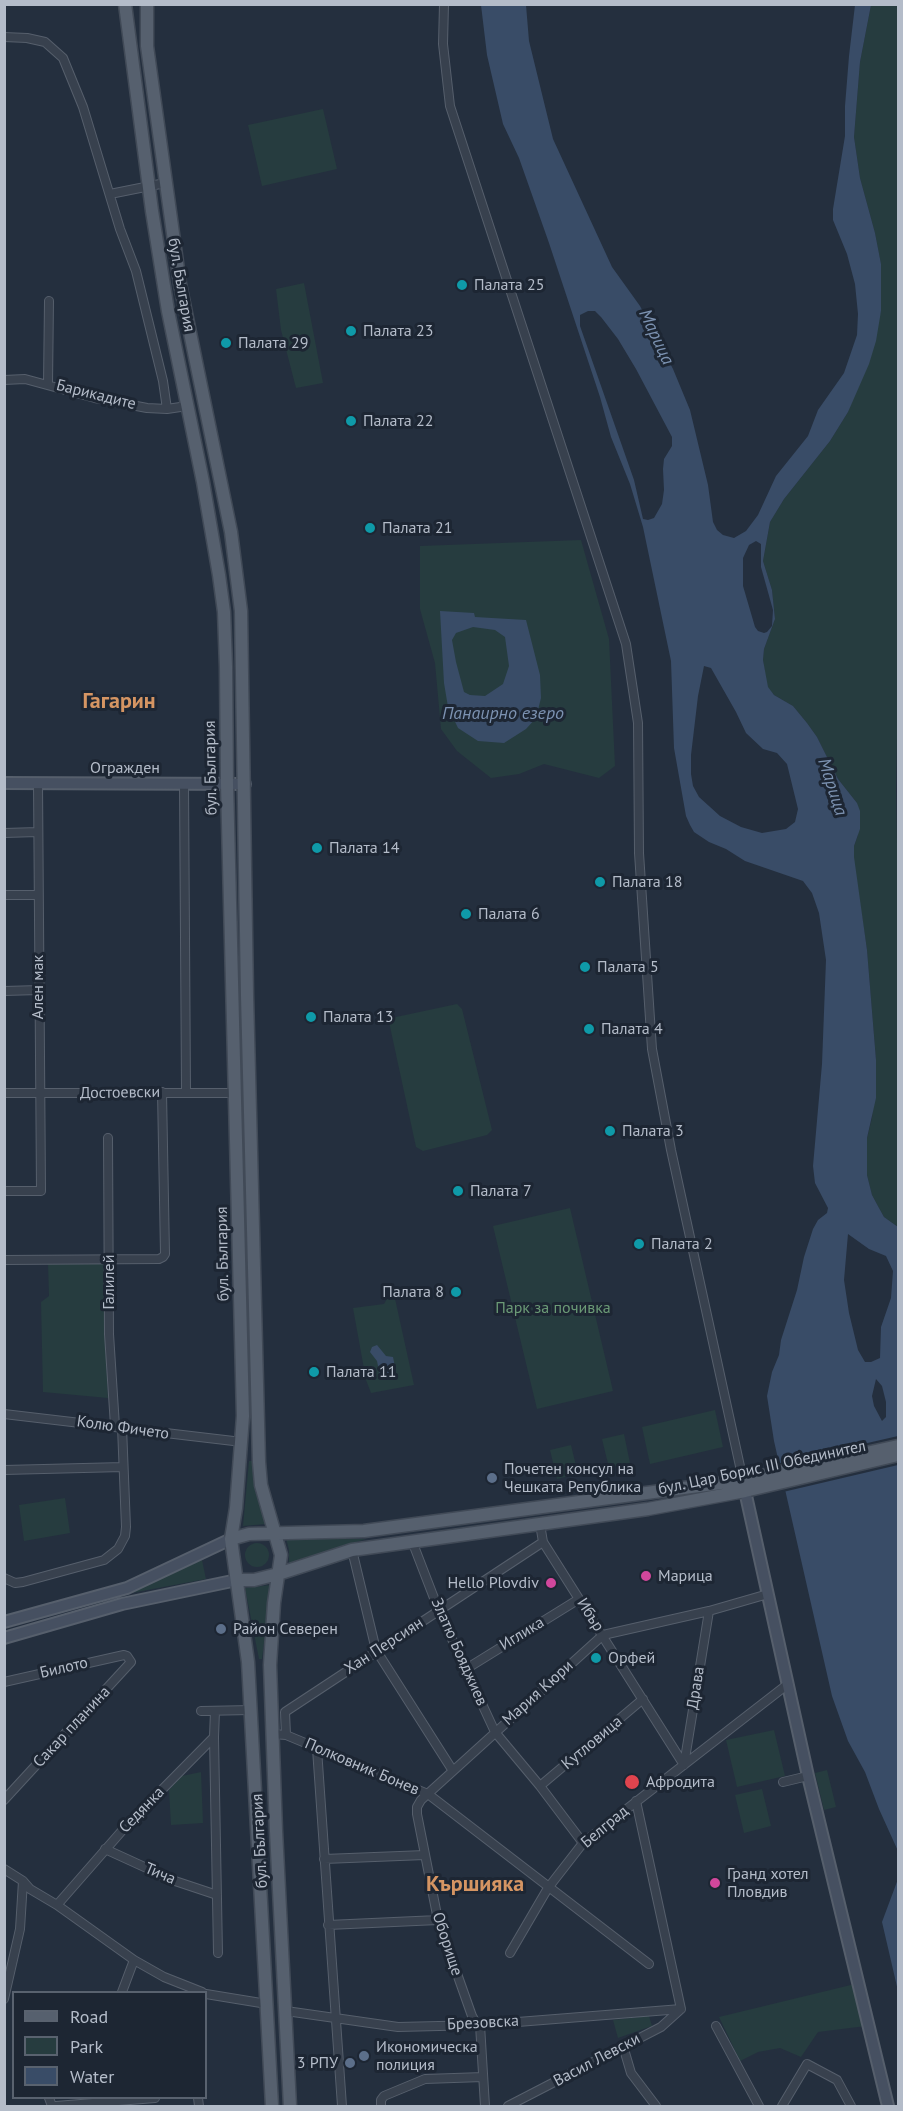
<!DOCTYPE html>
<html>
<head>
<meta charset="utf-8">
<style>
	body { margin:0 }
	#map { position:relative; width:903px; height:2111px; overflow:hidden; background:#242f3e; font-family:"PT Sans",sans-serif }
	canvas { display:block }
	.frame { position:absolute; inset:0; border:6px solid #b4bcc9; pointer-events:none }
	.legend { position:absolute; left:12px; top:1991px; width:195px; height:108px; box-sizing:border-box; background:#1d2633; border:2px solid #59626f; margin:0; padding:8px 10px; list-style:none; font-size:18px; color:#b4bcc9 }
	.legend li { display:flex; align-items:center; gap:12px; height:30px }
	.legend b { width:30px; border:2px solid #59626f }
</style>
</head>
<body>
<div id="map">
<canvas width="903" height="2111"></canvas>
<div class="frame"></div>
<ul class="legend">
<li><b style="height:8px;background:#56606e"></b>Road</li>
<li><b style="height:16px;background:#263c3f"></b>Park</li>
<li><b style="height:16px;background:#394c67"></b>Water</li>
</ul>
</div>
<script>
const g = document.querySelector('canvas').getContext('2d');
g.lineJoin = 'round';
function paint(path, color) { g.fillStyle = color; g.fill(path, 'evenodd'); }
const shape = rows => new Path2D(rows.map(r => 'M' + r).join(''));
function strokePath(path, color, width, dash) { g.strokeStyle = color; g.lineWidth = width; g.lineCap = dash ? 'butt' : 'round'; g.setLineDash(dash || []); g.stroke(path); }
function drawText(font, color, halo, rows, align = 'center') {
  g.font = font + ' "PT Sans",sans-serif'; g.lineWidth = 6; g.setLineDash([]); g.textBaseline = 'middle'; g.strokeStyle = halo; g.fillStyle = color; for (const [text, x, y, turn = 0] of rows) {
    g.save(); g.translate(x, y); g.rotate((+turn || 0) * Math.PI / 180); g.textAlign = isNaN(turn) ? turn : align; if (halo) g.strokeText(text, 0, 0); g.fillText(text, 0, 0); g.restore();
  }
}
paint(shape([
	[871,5,898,5,898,688,896,789,898,897,898,1227,884,1217,879,1208,872,1195,867,1175,867,1138,872,1118,876,1060,867,950,854,865,854,846,858,835,857,803,838,779,817,737,807,723,793,706,774,695,767,687,763,660,764,649,775,619,772,590,763,561,770,522,784,499,830,441,848,412,881,311,881,265,875,233,860,178,854,137,860,62],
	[323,109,337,169,262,186,248,125],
	[304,283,323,383,296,388,281,330,276,289],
	[581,540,609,639,615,766,599,778,544,764,519,774,491,778,457,751,441,729,435,663,420,609,420,546],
	[457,1004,462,1009,492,1130,487,1135,423,1151,416,1147,389,1022,396,1017],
	[570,1208,613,1391,537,1409,493,1226],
	[105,1262,105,1337,108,1398,43,1392,41,1302,49,1296,48,1263],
	[392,1285,414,1385,371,1393,366,1380,353,1308,384,1304,388,1297,386,1287],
	[715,1410,723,1447,650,1464,642,1427],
	[624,1434,630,1463,609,1468,602,1439],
	[571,1445,578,1474,557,1479,550,1450],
	[249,1461,253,1461,254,1487,266,1524,243,1526],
	[65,1498,70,1533,24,1541,19,1505],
	[286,1538,366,1539,289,1563,289,1550],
	'245 1555a12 12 0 1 1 24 0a12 12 0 1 1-24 0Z',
	[202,1560,206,1579,126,1594],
	[271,1585,262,1659,259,1659,245,1588],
	[774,1730,785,1776,737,1787,726,1740],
	[827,1770,836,1807,824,1810,815,1773],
	[201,1772,203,1823,171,1825,169,1790,182,1776],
	[762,1789,771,1826,744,1833,735,1795],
	[855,1984,866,2026,818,2032,801,2057,780,2048,758,2052,740,2061,719,2017],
	[649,2016,652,2026,618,2038,613,2020]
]), '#263c3f');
paint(shape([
	[481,5,526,5,529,41,553,139,612,267,640,306,673,369,690,410,708,485,713,522,717,530,723,535,734,538,746,531,758,515,776,476,808,436,818,410,844,373,857,335,858,314,855,284,847,254,833,220,833,209,845,136,845,106,849,56,855,5,871,5,860,62,854,137,860,178,875,233,881,264,881,311,876,341,869,364,848,412,830,441,784,499,770,522,763,561,772,590,775,619,764,649,763,660,768,687,774,695,793,706,807,723,817,737,838,779,857,803,860,811,860,829,854,846,854,857,867,950,876,1060,876,1098,867,1138,867,1175,872,1195,879,1208,884,1217,898,1227,898,1851,879,1809,865,1772,848,1741,832,1696,774,1441,767,1396,772,1372,779,1355,781,1340,797,1290,804,1257,813,1229,818,1220,827,1213,828,1208,815,1183,813,1166,822,1064,826,960,819,913,812,893,803,881,745,861,726,849,709,842,694,832,690,825,686,816,674,748,671,661,643,527,630,484,611,437,600,397,549,243,519,158,503,124,487,55],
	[588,311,595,311,601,317,618,339,636,369,672,437,672,446,664,459,663,469,664,490,662,504,654,518,648,520,643,519,634,480,580,326,580,315],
	[756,541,761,544,761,567,773,610,772,626,767,632,764,633,758,631,755,627,743,586,743,558,749,545],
	[704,666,711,668,736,712,746,733,763,749,777,753,787,764,798,809,795,822,786,829,762,833,741,827,720,816,699,797,693,786,691,774,691,755,698,696],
	[848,1234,869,1249,886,1256,893,1271,891,1298,881,1327,880,1358,871,1362,865,1362,858,1350,849,1313,844,1280],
	[876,1379,882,1386,886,1402,886,1417,882,1421,874,1406,872,1396],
	[440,611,474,613,475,617,526,620,540,675,541,698,536,718,526,729,504,743,478,741,458,728,448,707,444,683],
	[473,627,495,630,505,637,509,666,503,684,485,696,470,695,464,692,456,662,452,640,456,633],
	[377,1345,386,1356,393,1357,396,1372,380,1376,377,1361,370,1352,372,1347],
	[898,1879,898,1991,882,1922]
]), '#394c67');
paint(shape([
	[898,1436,898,1465,783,1492,776,1464]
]), '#242f3e');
const street = shape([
	[444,4,443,44,450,106,626,644,638,723,639,853,652,1049,671,1150,743,1480],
	[4,37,27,38,45,42,63,58,83,107,120,229,136,271,163,381,167,409],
	[110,194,165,183],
	[4,380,25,379,95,398,147,408,167,409,187,406],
	[48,384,49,301],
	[184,783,186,1092],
	[4,833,38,832],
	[4,895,38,895],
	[4,991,39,990],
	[4,1093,236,1093],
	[108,1138,109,1334,115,1426],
	[4,1191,41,1191,38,783],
	[4,1260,159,1259,163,1257,165,1254,162,1092],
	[4,1414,242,1442],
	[4,1470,123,1467],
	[540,1524,543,1542,684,1765],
	[412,1541,439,1611,495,1732,540,1786,583,1843],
	[352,1550,376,1650,453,1771],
	[4,1578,15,1583,23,1582,104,1560,118,1549,125,1536,126,1527,122,1427],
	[466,1669,579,1599],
	[4,1682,124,1655,127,1656,131,1662,4,1800],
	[201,1711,251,1710],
	[272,1734,286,1735,428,1794,649,1964],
	[286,1735,285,1712,543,1542],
	[214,1737,218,1953],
	[317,1749,342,2106],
	[684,1765,709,1611],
	[783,1782,808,1776],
	[540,1786,643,1699],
	[636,1801,681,2009],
	[105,1849,175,1881,217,1895],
	[324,1859,425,1855],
	[4,1869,23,1881,30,1889,57,1905,134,1960,164,1977,202,1992],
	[57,1905,127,1825,214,1737,215,1711],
	[328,1925,438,1920],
	[510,1953,548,1888,583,1843,788,1684],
	[122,1992,134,1960],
	[206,1994,267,2004],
	[4,1999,20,1929,23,1881],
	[286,2011,398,2027,480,2025,681,2009],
	[477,2025,472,2016,438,1920,417,1814,417,1807,421,1800,603,1635,709,1611,768,1594],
	[480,2025,485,2106],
	[716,2026,759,2106],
	[623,2046,631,2073,656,2106],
	[49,2098,52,2106],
	[198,2098,199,2106],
	[56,2106,155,2098],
	[381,2106,381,2100,384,2096,425,2079,483,2077],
	[508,2106,661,2027,681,2009],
	[782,2106,807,2064,837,2080,851,2106]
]);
const secondary = shape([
	[4,783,245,784],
	[745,1491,808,1776,888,2106],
	[4,1622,127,1588,231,1539],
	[4,1638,122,1604,237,1580]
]);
const primary = shape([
	[125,4,152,211,168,311,203,482,219,575,224,612,226,667,227,784,243,1416,236,1508,231,1539,248,1662,272,2106],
	[147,4,147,46,180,284,231,532,241,611,247,996,259,1462,261,1485,281,1555,274,1603,270,1665,276,1831,290,2106],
	[231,1539,249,1534,364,1531,743,1480,898,1446],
	[237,1580,254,1580,278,1574,352,1550,648,1509,745,1491,898,1455]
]);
strokePath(street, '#565f6c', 10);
strokePath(secondary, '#565f6c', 14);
strokePath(primary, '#414a57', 15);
strokePath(street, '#38414e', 8);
strokePath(secondary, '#465061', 10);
strokePath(primary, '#56606e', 12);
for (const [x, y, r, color] of [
	[462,285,6,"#0f9aa8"],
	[351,331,6,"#0f9aa8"],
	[226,343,6,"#0f9aa8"],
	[351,421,6,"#0f9aa8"],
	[370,528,6,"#0f9aa8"],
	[317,848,6,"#0f9aa8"],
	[600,882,6,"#0f9aa8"],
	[466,914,6,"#0f9aa8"],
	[585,967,6,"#0f9aa8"],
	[311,1017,6,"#0f9aa8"],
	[589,1029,6,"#0f9aa8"],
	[610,1131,6,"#0f9aa8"],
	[458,1191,6,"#0f9aa8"],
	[639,1244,6,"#0f9aa8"],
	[456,1292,6,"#0f9aa8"],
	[314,1372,6,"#0f9aa8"],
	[492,1478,6,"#5c6f8a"],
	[646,1576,6,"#d1479c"],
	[551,1583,6,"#d1479c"],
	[221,1629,6,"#5c6f8a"],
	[596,1658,6,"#0f9aa8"],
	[632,1782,8,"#e0444e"],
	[715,1883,6,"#d1479c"],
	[364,2056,6,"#5c6f8a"],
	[350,2063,6,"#5c6f8a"]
]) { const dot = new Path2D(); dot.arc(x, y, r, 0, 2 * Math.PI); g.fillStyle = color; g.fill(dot); strokePath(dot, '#1d2633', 2); }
drawText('16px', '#b4bcc9', '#1d2633', [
	["бул. България",181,285,80],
	["Барикадите",96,395,14],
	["Огражден",125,768],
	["бул. България",211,768,-91],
	["Ален мак",38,987,-90],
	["Достоевски",120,1093,-1],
	["бул. България",223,1254,-91],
	["Галилей",109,1282,-90],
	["Колю Фичето",123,1428,8],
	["бул. Цар Борис III Обединител",762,1468,-12],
	["Ибър",590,1615,57],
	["Иглика",522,1634,-32],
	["Хан Персиян",384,1646,-33],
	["Златю Бояджиев",459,1652,66],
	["Билото",64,1668,-13],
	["Драва",696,1688,-81],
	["Мария Кюри",538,1693,-42],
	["Сакар планина",72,1727,-47],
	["Кутловица",592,1743,-40],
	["Полковник Бонев",362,1767,23],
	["Седянка",142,1810,-46],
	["Белград",605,1827,-40],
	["бул. България",260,1841,-93],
	["Тича",160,1874,23],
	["Оборище",447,1944,72],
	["Брезовска",483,2023,-3],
	["Васил Левски",597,2060,-28]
]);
drawText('16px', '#b4bcc9', '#1d2633', [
	["Палата 25",474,285],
	["Палата 23",363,331],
	["Палата 29",238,343],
	["Палата 22",363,421],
	["Палата 21",382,528],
	["Палата 14",329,848],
	["Палата 18",612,882],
	["Палата 6",478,914],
	["Палата 5",597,967],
	["Палата 13",323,1017],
	["Палата 4",601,1029],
	["Палата 3",622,1131],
	["Палата 7",470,1191],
	["Палата 2",651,1244],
	["Палата 8",444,1292,"right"],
	["Палата 11",326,1372],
	["Почетен консул на",504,1469],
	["Чешката Република",504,1487],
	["Марица",658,1576],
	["Hello Plovdiv",539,1583,"right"],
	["Район Северен",233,1629],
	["Орфей",608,1658],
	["Афродита",646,1782],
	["Гранд хотел",727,1874],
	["Пловдив",727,1892],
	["Икономическа",376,2047],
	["полиция",376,2065],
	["3 РПУ",338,2063,"right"]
], 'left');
drawText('16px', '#6b9a76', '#1d2633', [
	["Парк за почивка",553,1308]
]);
drawText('italic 18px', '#7c92b1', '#1d2633', [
	["Марица",656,337,65],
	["Панаирно езеро",503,714],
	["Марица",832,787,72]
]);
drawText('bold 22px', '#d59563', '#1d2633', [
	["Гагарин",119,702],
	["Кършияка",475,1885]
]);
</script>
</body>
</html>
